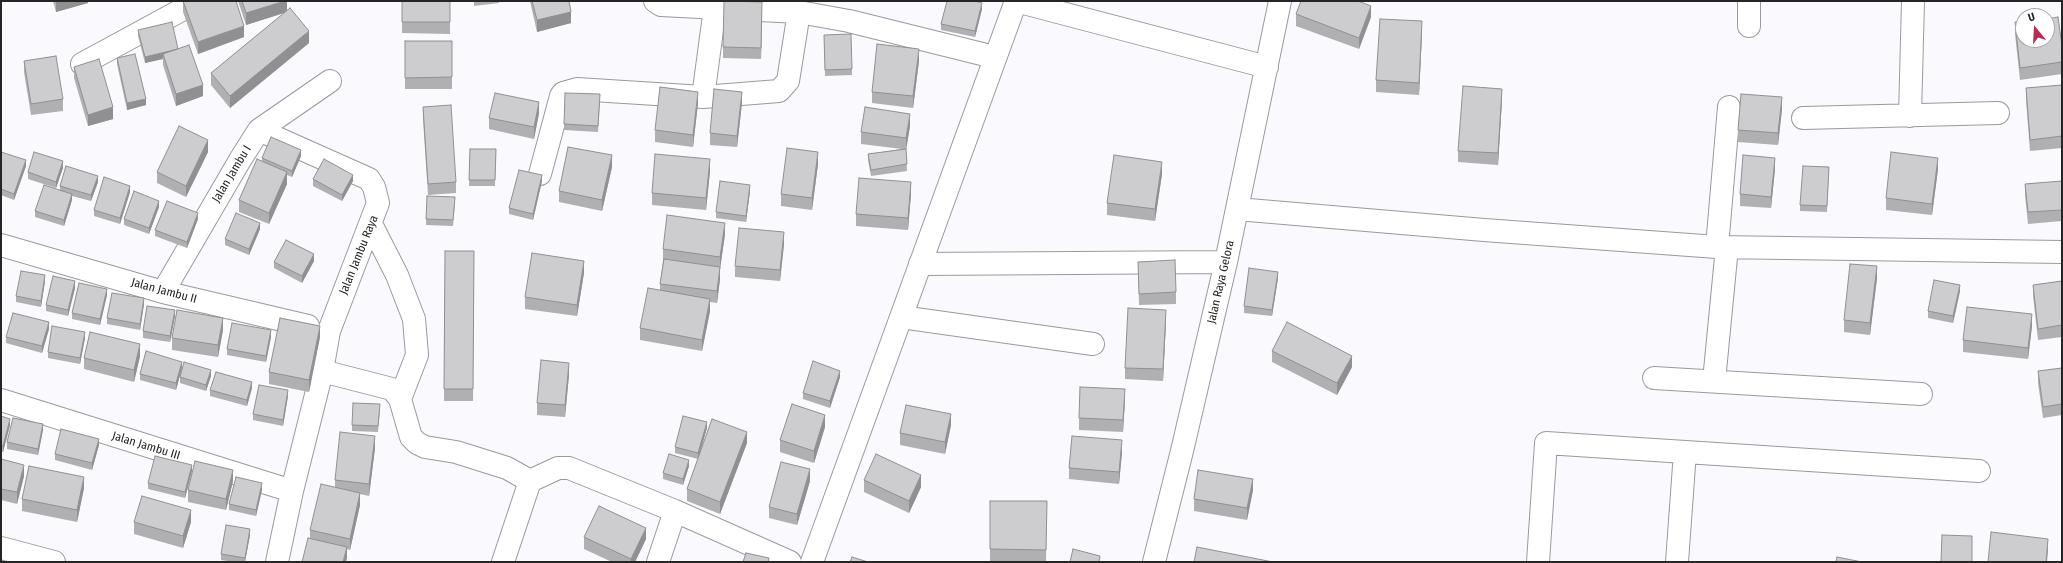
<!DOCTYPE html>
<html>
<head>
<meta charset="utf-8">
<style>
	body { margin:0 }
	#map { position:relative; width:2063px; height:563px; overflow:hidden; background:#fafafe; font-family:"Fira Sans Condensed",sans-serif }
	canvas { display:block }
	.frame { position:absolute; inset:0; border:2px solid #252526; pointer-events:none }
	.north { position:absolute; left:2015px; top:8px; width:40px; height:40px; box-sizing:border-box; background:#fff; border:1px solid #a8a8a8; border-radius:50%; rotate:342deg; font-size:11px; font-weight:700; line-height:16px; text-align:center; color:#252526 }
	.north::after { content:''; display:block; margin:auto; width:14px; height:18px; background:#bc2b4f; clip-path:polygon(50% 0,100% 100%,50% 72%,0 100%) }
</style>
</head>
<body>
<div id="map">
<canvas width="2063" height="563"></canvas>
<div class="frame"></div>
<div class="north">U</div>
</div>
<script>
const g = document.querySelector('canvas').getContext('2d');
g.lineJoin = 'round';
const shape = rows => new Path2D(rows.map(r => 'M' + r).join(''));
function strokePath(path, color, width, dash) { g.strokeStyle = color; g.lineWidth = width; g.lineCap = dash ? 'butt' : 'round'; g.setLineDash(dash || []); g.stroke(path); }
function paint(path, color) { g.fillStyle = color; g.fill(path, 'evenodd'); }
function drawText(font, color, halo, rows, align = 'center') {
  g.font = font + ' "Fira Sans Condensed",sans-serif'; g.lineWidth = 3; g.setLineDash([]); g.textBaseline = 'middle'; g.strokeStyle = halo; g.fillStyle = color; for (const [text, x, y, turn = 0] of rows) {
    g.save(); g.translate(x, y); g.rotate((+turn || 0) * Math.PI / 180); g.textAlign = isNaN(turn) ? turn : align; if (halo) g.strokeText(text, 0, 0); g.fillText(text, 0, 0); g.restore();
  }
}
const minor = shape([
	[655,1,661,5,799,12,849,21,994,57],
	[1016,1,1267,67],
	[1749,1,1749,26],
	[82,64,198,1],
	[703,97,715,8],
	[1910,116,1913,1],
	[1803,118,1998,113],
	[259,130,369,179,374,187,378,203,329,331,322,371,292,491,277,562],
	[540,174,561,96,563,93,577,89,703,97,779,91,788,81,799,12],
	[1237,209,1484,230,1717,247,2062,252],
	[371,224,397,275,414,319,417,355,400,399],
	[1,245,163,292,308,326],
	[1717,247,1729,107],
	[920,264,1226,262],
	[163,292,240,160,259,130,330,81],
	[901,317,1093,344],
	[322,371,392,389,400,399,411,437,417,443,425,447,456,452,507,468,530,481],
	[1654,378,1921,394],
	[1714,381,1727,247],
	[1,400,292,491],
	[1,548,54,562],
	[503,562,530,481,558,468,569,468,675,511,790,562],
	[658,562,675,511],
	[812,562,1016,1],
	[1154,562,1182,451,1226,262,1280,1],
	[1538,562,1546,443,1979,471],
	[1677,562,1685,452]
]);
strokePath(minor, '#999a9d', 24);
strokePath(minor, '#fff', 22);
paint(shape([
	[53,1,88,1,88,3,56,12],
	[183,1,244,37,198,54,183,12],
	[238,1,287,1,287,10,309,43,230,108,211,85,211,73,284,13,246,25],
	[402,1,450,1,450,34,402,33],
	[474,1,499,1,499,3,474,6],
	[530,1,569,1,571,23,537,32],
	[982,9,975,37,941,30,941,24],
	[762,14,761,59,723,58,723,47],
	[1296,14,1371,17,1359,49,1296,26],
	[2015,22,2062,46,2062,74,2020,80,2015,34],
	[138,30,178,49,203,96,176,106,163,65,163,59,145,63,138,36],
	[1422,33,1419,95,1376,92,1376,80],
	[405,41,452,41,452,89,405,89],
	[824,42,852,69,852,75,825,76],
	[117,58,146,105,127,110,117,64],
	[24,61,63,99,63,111,31,115,24,72],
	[919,61,913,108,872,103,872,92],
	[74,67,113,119,88,126,74,78],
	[2062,85,2062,148,2030,151,2026,100,2026,88],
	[1502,100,1498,165,1458,162,1458,151],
	[600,101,598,132,564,130,564,124],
	[698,103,693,147,655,142,655,130],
	[742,103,737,147,710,145,710,133],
	[423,107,456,182,456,193,428,195,423,119],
	[1782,109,1778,145,1738,142,1738,130],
	[539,113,534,139,489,129,489,118],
	[910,126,906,150,907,171,871,176,868,160,868,154,902,149,861,144,861,132],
	[470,149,496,149,495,186,469,186],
	[1,152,26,166,14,200,1,195],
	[208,152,186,197,157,183,157,172],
	[301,156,292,177,287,175,287,184,269,224,239,212,239,200,262,161,262,158],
	[818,164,812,210,781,206,781,194],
	[612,167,602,211,559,202,559,191],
	[1829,167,1827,212,1800,211,1800,205],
	[63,168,56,188,28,179,28,172],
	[1775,169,1771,208,1740,206,1740,194],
	[1938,169,1932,215,1886,210,1886,198],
	[710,171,706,210,652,205,652,193],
	[1162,174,1155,221,1107,215,1107,203],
	[313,179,353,181,342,201,313,186],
	[542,181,533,220,509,214,509,208],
	[2062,181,2062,221,2028,224,2025,195,2025,184],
	[98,182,91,201,72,196,72,200,64,226,35,217,35,211,60,190,60,186],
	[750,191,746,222,716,218,716,212],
	[130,192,120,224,94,216,94,210],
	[911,194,908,230,856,226,856,214],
	[455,203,453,226,426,225,426,219],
	[159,207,149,234,124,225,124,219],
	[198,219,187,248,155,236,155,230],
	[260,229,249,255,225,245,225,239],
	[725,234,720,269,720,279,717,303,710,302,710,311,702,351,640,340,640,328,660,290,660,284,663,261,663,249],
	[784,244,780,281,735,277,735,266],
	[445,251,474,251,473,401,444,401],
	[314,261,302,283,274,268,274,262],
	[1138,262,1176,292,1176,304,1139,305],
	[584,273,577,316,525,309,525,297],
	[1278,278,1272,316,1244,313,1244,306],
	[1877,278,1870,335,1844,332,1844,320],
	[45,281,41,307,16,302,16,296],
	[2062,281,2062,337,2038,340,2033,296,2033,285],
	[75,288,68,316,46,311,46,305],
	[1960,291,1953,323,1928,318,1928,311],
	[107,295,100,325,72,319,72,313],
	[144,304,140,330,107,324,107,318],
	[175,316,170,342,143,338,143,331],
	[1166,321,1163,381,1125,379,1125,368],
	[2032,326,2028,359,1963,352,1963,340],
	[49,329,42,353,6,343,6,337],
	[223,330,218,357,172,350,172,338],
	[271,337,266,362,227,355,227,349],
	[320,337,309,392,269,384,269,372],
	[85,338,80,364,48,358,48,352],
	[1272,351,1352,367,1337,395,1272,362],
	[140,356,134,382,84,369,84,358],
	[182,368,176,390,140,380,140,374],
	[2062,368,2062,415,2043,418,2038,383,2038,371],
	[569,375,565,417,537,415,537,403],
	[211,376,206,391,180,383,180,377],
	[840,377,830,408,803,399,803,393],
	[252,388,247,406,210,396,210,390],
	[288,396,283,426,253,420,253,414],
	[1125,400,1123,432,1079,430,1079,418],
	[380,410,378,432,352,431,352,425],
	[1,416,10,425,3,452,1,452],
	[951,425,945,454,900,445,900,433],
	[825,427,814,463,780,452,780,440],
	[707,428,700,452,747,443,720,514,687,501,687,489,698,459,675,453,675,447],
	[43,430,38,455,7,449,7,442],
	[99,445,92,470,55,460,55,454],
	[375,448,369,496,360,494,360,505,350,550,347,549,347,558,310,538,310,530,335,487,335,480],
	[1122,452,1119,484,1069,479,1069,468],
	[1,459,24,476,17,504,1,500],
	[689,466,683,485,663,479,663,473],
	[192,471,185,498,148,489,148,483],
	[864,480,921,487,909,513,864,492],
	[233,481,226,510,188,502,188,490],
	[810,481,797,525,769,518,769,507],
	[84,488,77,522,22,511,22,499],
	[262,490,256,516,229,510,229,504],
	[1253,490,1247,520,1194,511,1194,499],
	[990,501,1047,501,1046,561,990,561],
	[134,522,191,522,183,548,134,534],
	[250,535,245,562,233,562,221,560,221,554],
	[584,537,646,539,635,562,612,562,584,549]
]), '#b0b0b3');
paint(shape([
	[56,1,88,1,88,3,56,12],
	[285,1,287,1,287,12,246,25,246,13],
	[762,2,762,14,761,59,761,48],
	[982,3,982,9,975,37,975,31],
	[1371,6,1371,17,1359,49,1359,38],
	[571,12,571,23,537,32,537,20],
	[1422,21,1422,33,1419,95,1419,83],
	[244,26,244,37,198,54,198,42],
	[309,31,309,43,230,108,230,96],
	[178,49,163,54,163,59,145,63,145,57],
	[919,49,919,61,913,108,913,96],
	[203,85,203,96,176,106,176,94],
	[1502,89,1502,100,1498,165,1498,153],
	[698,92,698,103,693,147,693,135],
	[742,92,742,103,737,147,737,136],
	[1782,97,1782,109,1778,145,1778,133],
	[146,99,146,105,127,110,127,103],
	[539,102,539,113,534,139,534,127],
	[113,107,113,119,88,126,88,115],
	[910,114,910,126,906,150,906,138],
	[208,140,208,152,186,197,186,186],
	[301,150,301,156,292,177,292,171],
	[818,152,818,164,812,210,812,198],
	[612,155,612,167,602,211,602,200],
	[1775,158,1775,169,1771,208,1771,197],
	[1938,158,1938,169,1932,215,1932,204],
	[710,159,710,171,706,210,706,198],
	[26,160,26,166,14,200,14,194],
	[63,161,63,168,56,188,56,182],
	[1162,162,1162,174,1155,221,1155,209],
	[287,172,287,184,269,224,269,213],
	[353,175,353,181,342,201,342,195],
	[542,175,542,181,533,220,533,214],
	[98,176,98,182,91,201,91,195],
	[911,182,911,194,908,230,908,218],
	[750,185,750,191,746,222,746,216],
	[130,186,130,192,120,224,120,218],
	[72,194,72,200,64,226,64,220],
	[159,201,159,207,149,234,149,228],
	[198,213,198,219,187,248,187,242],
	[260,223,260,229,249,255,249,249],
	[725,223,725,234,720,269,720,257],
	[784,232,784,244,780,281,780,270],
	[314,254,314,261,302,283,302,276],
	[584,261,584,273,577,316,577,305],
	[1877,266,1877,278,1870,335,1870,323],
	[720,267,720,279,717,303,717,291],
	[1278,272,1278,278,1272,316,1272,310],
	[45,275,45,281,41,307,41,301],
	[75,281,75,288,68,316,68,310],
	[1960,285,1960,291,1953,323,1953,316],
	[107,289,107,295,100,325,100,319],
	[144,298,144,304,140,330,140,324],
	[710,299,710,311,702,351,702,340],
	[175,310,175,316,170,342,170,336],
	[1166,310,1166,321,1163,381,1163,369],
	[2032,314,2032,326,2028,359,2028,348],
	[223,318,223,330,218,357,218,345],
	[49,322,49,329,42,353,42,346],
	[320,326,320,337,309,392,309,380],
	[271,330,271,337,266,362,266,356],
	[85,332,85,338,80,364,80,358],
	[140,344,140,356,134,382,134,370],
	[1352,356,1352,367,1337,395,1337,383],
	[182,362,182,368,176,390,176,383],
	[569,363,569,375,565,417,565,405],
	[211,370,211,376,206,391,206,385],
	[840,371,840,377,830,408,830,401],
	[252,382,252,388,247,406,247,400],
	[1125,389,1125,400,1123,432,1123,420],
	[288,390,288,396,283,426,283,420],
	[951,414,951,425,945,454,945,442],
	[825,415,825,427,814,463,814,451],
	[10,419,10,425,3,452,3,446],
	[707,422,707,428,698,459,698,453],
	[43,424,43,430,38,455,38,449],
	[747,432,747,443,720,514,720,502],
	[375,436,375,448,369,496,369,484],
	[99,439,99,445,92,470,92,463],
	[1122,440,1122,452,1119,484,1119,472],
	[689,460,689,466,683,485,683,479],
	[24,465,24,476,17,504,17,492],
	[192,465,192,471,185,498,185,492],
	[810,469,810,481,797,525,797,514],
	[233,470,233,481,226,510,226,499],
	[921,475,921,487,909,513,909,501],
	[84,477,84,488,77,522,77,510],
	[1253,479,1253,490,1247,520,1247,508],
	[262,483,262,490,256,516,256,510],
	[360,493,360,505,350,550,350,539],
	[191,510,191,522,183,548,183,536],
	[646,528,646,539,635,562,631,562,631,559],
	[250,529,250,535,245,562,245,558],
	[2048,539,2048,550,2047,562,2046,562],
	[347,547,347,558,346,562,343,562]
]), '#909092');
const building = shape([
	[183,1,236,1,244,26,198,42,183,1],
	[242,1,285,1,246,13,242,1],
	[402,1,450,1,450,22,402,22,402,1],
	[532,1,569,1,571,12,537,20,532,1],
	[724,1,762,2,761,48,723,47,724,1],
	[947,1,975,1,982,3,975,31,941,24,947,1],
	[1301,1,1358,1,1371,6,1359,38,1296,14,1301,1],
	[290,8,309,31,230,96,211,73,290,8],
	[2058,17,2062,46,2062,62,2020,68,2015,22,2023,21,2023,40,2047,40,2047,19,2058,17],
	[1380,19,1422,21,1419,83,1376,80,1380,19],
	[172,22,178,49,145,57,138,30,172,22],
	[851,34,852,69,825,70,824,35,851,34],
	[405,41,452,41,452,77,405,78,405,41],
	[877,44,919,49,913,96,872,92,877,44],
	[189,45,203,85,176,94,163,54,189,45],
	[135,54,146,99,127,103,117,58,135,54],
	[56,56,63,99,31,104,24,61,56,56],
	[99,59,113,107,88,115,74,67,99,59],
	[2062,85,2062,136,2030,140,2026,88,2062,85],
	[1463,86,1502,89,1498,153,1458,151,1463,86],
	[660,87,698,92,693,135,655,130,660,87],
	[714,89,742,92,737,136,710,133,714,89],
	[495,93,539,102,534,127,489,118,495,93],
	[565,93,600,94,598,126,564,124,565,93],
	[1741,94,1782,97,1778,133,1738,130,1741,94],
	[451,105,456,182,428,184,423,107,451,105],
	[865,107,910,114,906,138,861,132,865,107],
	[179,126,208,140,186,186,157,172,179,126],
	[271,137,301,150,292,171,262,158,271,137],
	[568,147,612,155,602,200,559,191,568,147],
	[787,148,818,152,812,198,781,194,787,148],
	[470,149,496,149,495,180,469,180,470,149],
	[906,149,907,164,871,170,868,154,906,149],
	[1,152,26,160,14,194,1,189,1,152],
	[34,152,63,161,56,182,28,172,34,152],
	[1891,152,1938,158,1932,204,1886,198,1891,152],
	[655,154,710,159,706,198,652,193,655,154],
	[1114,155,1162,162,1155,209,1107,203,1114,155],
	[1743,155,1775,158,1771,197,1740,194,1743,155],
	[257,159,287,172,269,213,239,200,257,159],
	[324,159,353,175,342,195,313,179,324,159],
	[66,166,98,176,91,195,60,186,66,166],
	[1803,166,1829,167,1827,206,1800,205,1803,166],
	[519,170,542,175,533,214,509,208,519,170],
	[104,177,130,186,120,218,94,210,104,177],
	[859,178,911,182,908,218,856,214,859,178],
	[720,181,750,185,746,216,716,212,720,181],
	[2062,181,2062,210,2028,212,2025,184,2062,181],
	[44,185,72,194,64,220,35,211,44,185],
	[134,191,159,201,149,228,124,219,134,191],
	[427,196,455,197,453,220,426,219,427,196],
	[167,201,198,213,187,242,155,230,167,201],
	[236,213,260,223,249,249,225,239,236,213],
	[667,215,725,223,720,257,663,249,667,215],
	[739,228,784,232,780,270,735,266,739,228],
	[286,240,314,254,302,276,274,262,286,240],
	[445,251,474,251,473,389,444,389,445,251],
	[532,253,584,261,577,305,525,297,532,253],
	[664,259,720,267,717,291,660,284,664,259],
	[1175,260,1176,292,1139,294,1138,262,1175,260],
	[1850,264,1877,266,1870,323,1844,320,1850,264],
	[1249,268,1278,272,1272,310,1244,306,1249,268],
	[21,271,45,275,41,301,16,296,21,271],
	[53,276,75,281,68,310,46,305,53,276],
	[1934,280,1960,285,1953,316,1928,311,1934,280],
	[2062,281,2062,325,2038,329,2033,285,2062,281],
	[79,283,107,289,100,319,72,313,79,283],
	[648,288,710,299,702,340,640,328,648,288],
	[112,293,144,298,140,324,107,318,112,293],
	[147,306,175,310,170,336,143,331,147,306],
	[1967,307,2032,314,2028,348,1963,340,1967,307],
	[1128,308,1166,310,1163,369,1125,368,1128,308],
	[177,310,223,318,218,345,172,338,177,310],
	[13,313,49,322,42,346,6,337,13,313],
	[280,318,320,326,309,380,269,372,280,318],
	[1287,322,1352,356,1337,383,1272,351,1287,322],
	[232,323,271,330,266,356,227,349,232,323],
	[52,326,85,332,80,358,48,352,52,326],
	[90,332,140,344,134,370,84,358,90,332],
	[146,351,182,362,176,383,140,374,146,351],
	[541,360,569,363,565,405,537,403,541,360],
	[813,361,840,371,830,401,803,393,813,361],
	[184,362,211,370,206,385,180,377,184,362],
	[2062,368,2062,404,2043,407,2038,371,2062,368],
	[216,372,252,382,247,400,210,390,216,372],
	[259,385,288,390,283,420,253,414,259,385],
	[1080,387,1125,389,1123,420,1079,418,1080,387],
	[353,403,380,404,378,426,352,425,353,403],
	[792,404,825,415,814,451,780,440,792,404],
	[906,405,951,414,945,442,900,433,906,405],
	[1,416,10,419,3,446,1,446,1,416],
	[683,416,707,422,698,453,675,447,683,416],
	[13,418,43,424,38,449,7,442,13,418],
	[712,419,747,432,720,502,687,489,712,419],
	[61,429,99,439,92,463,55,454,61,429],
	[340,432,375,436,369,484,335,480,340,432],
	[1072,436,1122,440,1119,472,1069,468,1072,436],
	[669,454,689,460,683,479,663,473,669,454],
	[876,454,921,475,909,501,864,480,876,454],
	[155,456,192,465,185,492,148,483,155,456],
	[1,459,24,465,17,492,1,489,1,459],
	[195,461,233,470,226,499,188,490,195,461],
	[781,462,810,469,797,514,769,507,781,462],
	[29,466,84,477,77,510,22,499,29,466],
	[1198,470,1253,479,1247,508,1194,499,1198,470],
	[236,477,262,483,256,510,229,504,236,477],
	[321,484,360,493,350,539,310,530,321,484],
	[142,496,191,510,183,536,134,522,142,496],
	[990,501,1047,501,1046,550,990,549,990,501],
	[599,506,646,528,631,559,584,537,599,506],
	[226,525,250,529,245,558,221,554,226,525],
	[1991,532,2048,539,2046,562,1988,562,1991,532],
	[1942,535,1972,536,1972,562,1941,562,1942,535],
	[308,538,347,547,343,562,302,562,308,538],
	[1197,547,1273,562,1194,562,1197,547],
	[1073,549,1100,556,1099,562,1070,562,1073,549],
	[746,553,769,558,768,562,743,562,746,553],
	[852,557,868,562,850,562,852,557],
	[1837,557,1862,562,1836,562,1837,557]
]);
paint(building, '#cdcdd0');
strokePath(building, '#909092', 1);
drawText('12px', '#252526', '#fff', [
	["Jalan Jambu I",232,174,-59],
	["Jalan Jambu Raya",359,255,-68],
	["Jalan Raya Gelora",1221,282,-77],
	["Jalan Jambu II",164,291,15],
	["Jalan Jambu III",146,446,17]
]);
</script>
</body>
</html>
